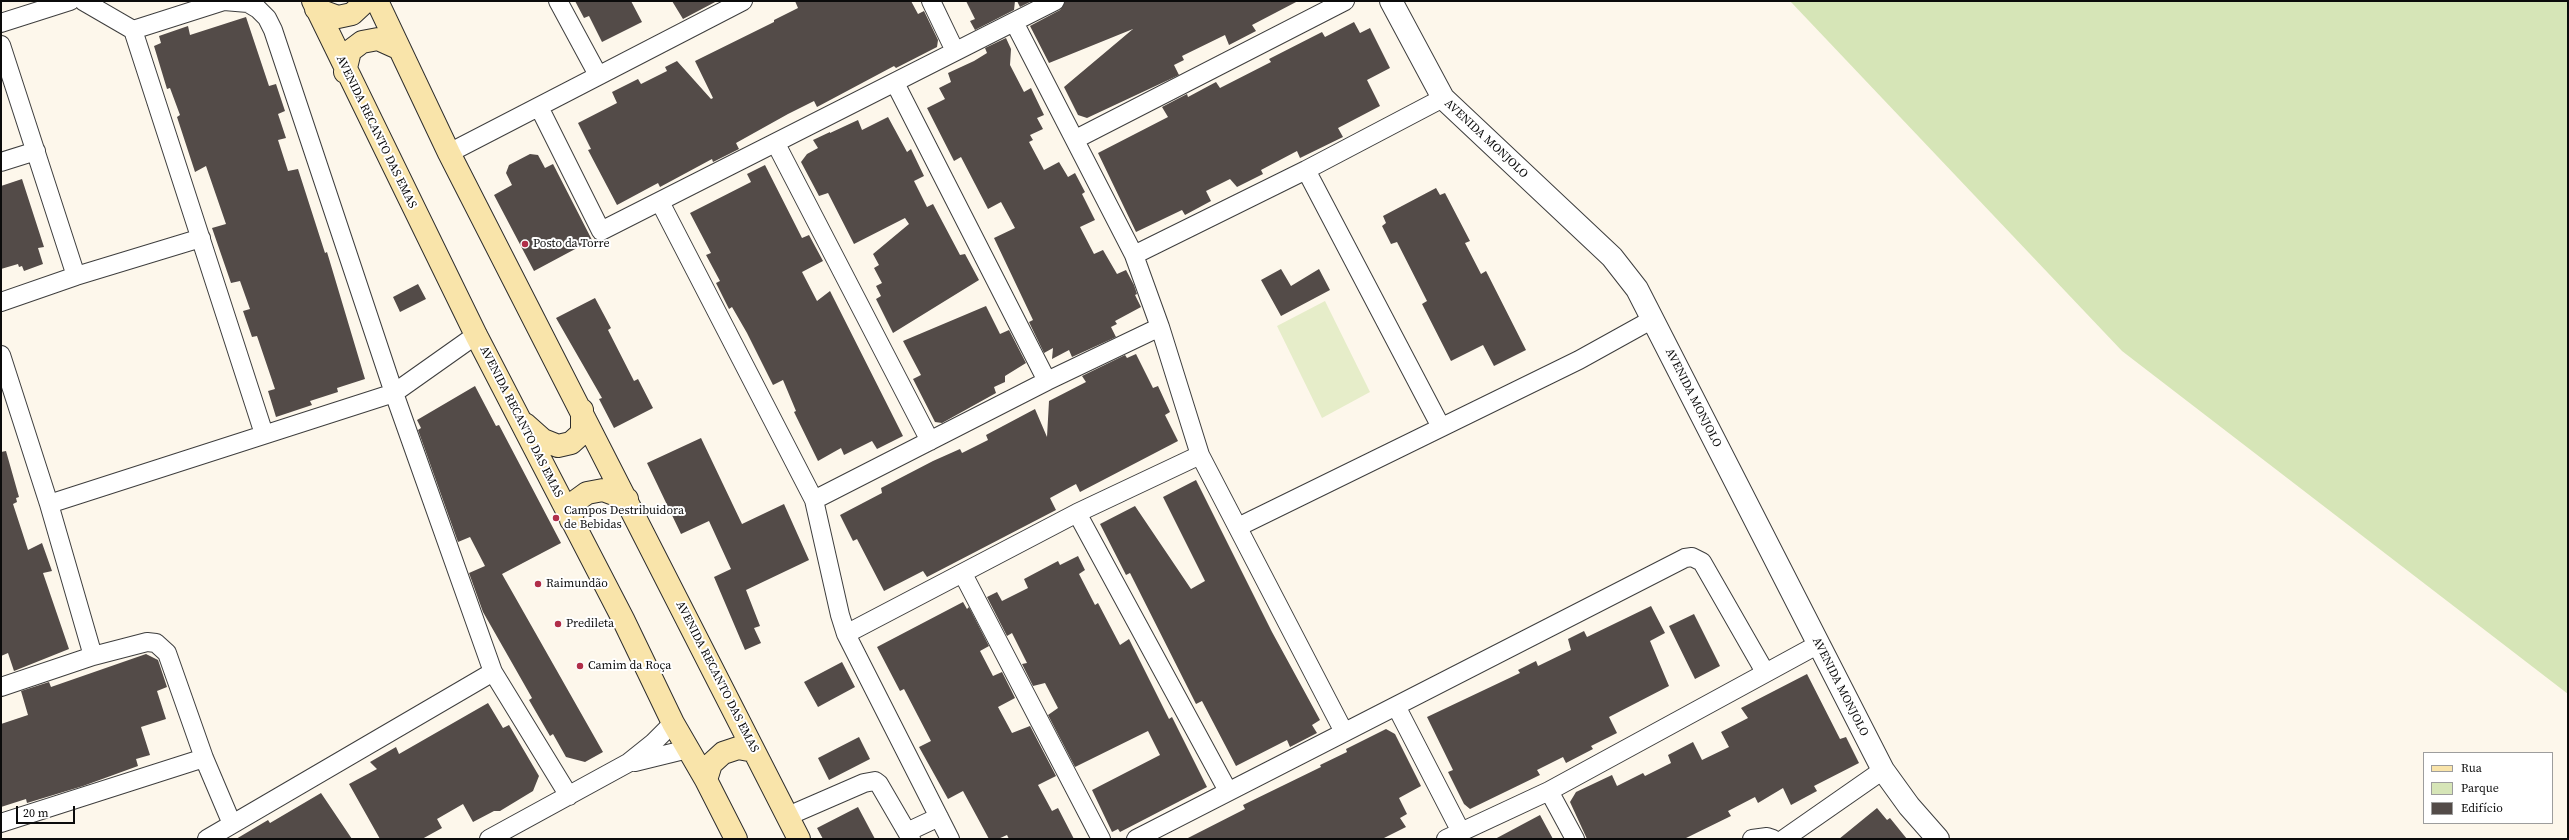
<!DOCTYPE html>
<html>
<head>
<meta charset="utf-8">
<style>
	body { margin:0 }
	#map { position:relative; width:2569px; height:840px; overflow:hidden; background:#fdf7eb; font-family:"Source Serif 4",serif }
	canvas { display:block }
	.frame { position:absolute; inset:0; border:2px solid #0b0b0b; pointer-events:none }
	.legend { position:absolute; left:2423px; top:752px; width:130px; height:72px; box-sizing:border-box; background:#fff; border:1px solid #9d9d9d; margin:0; padding:5px 7px; list-style:none; font-size:12px; color:#0b0b0b }
	.legend li { display:flex; align-items:center; gap:8px; height:20px }
	.legend b { width:20px; border:1px solid #9d9d9d }
	.scale { position:absolute; left:16px; top:806px; width:59px; height:18px; box-sizing:border-box; border:2px solid #0b0b0b; border-top:0; padding-left:5px; font-size:12px; line-height:14px; white-space:nowrap; color:#0b0b0b; -webkit-text-stroke:3px #fff; paint-order:stroke }
</style>
</head>
<body>
<div id="map">
<canvas width="2569" height="840"></canvas>
<div class="frame"></div>
<ul class="legend">
<li><b style="height:5px;background:#f9e4aa"></b>Rua</li>
<li><b style="height:11px;background:#d6e5b7"></b>Parque</li>
<li><b style="height:11px;background:#534b48"></b>Edifício</li>
</ul>
<div class="scale">20 m</div>
</div>
<script>
const g = document.querySelector('canvas').getContext('2d');
g.lineJoin = 'round';
function paint(path, color) { g.fillStyle = color; g.fill(path, 'evenodd'); }
const shape = rows => new Path2D(rows.map(r => 'M' + r).join(''));
function strokePath(path, color, width, dash) { g.strokeStyle = color; g.lineWidth = width; g.lineCap = dash ? 'butt' : 'round'; g.setLineDash(dash || []); g.stroke(path); }
function drawText(font, color, halo, rows, align = 'center') {
  g.font = font + ' "Source Serif 4",serif'; g.lineWidth = 4; g.setLineDash([]); g.textBaseline = 'middle'; g.strokeStyle = halo; g.fillStyle = color; for (const [text, x, y, turn = 0] of rows) {
    g.save(); g.translate(x, y); g.rotate((+turn || 0) * Math.PI / 180); g.textAlign = isNaN(turn) ? turn : align; if (halo) g.strokeText(text, 0, 0); g.fillText(text, 0, 0); g.restore();
  }
}
paint(shape([
	[1790,1,2568,1,2568,694,2122,351]
]), '#d6e5b7');
paint(shape([
	[1325,301,1370,392,1322,418,1277,326]
]), '#e6edc9');
paint(shape([
	[575,1,631,1,642,22,602,42,589,16,584,18],
	[672,1,717,1,683,19],
	[795,1,911,1,918,14,924,11,938,40,937,47,896,68,894,66,817,107,814,101,788,114,736,143,739,149,713,162,712,159,660,187,658,183,617,205,588,150,591,149,578,123,617,103,612,92,638,79,641,84,667,71,665,67,677,61,711,99,713,98,695,61,774,22,774,20,798,8],
	[966,1,1015,1,1014,10,975,30,970,21,975,19],
	[1017,1,1032,1,1020,7],
	[1065,1,1298,1,1252,25,1256,31,1229,45,1225,35,1182,56,1184,60,1174,65,1179,75,1087,118,1078,115,1064,87,1133,29,1049,63,1030,26,1060,10],
	[246,17,269,86,276,84,285,111,278,114,286,138,278,140,288,171,298,169,325,253,327,252,365,379,337,388,338,392,310,401,312,405,276,417,268,391,275,389,257,336,252,337,243,311,250,309,240,281,231,283,212,228,226,224,206,166,195,172,177,117,180,115,170,88,167,89,154,46,161,43,159,36,188,26,190,35],
	[1354,22,1360,33,1370,28,1390,68,1367,80,1380,106,1338,128,1343,137,1300,158,1297,151,1261,170,1263,174,1237,187,1230,179,1206,191,1211,201,1185,215,1182,210,1136,232,1098,153,1168,117,1162,107,1187,94,1188,97,1216,82,1220,88,1271,62,1269,59,1322,32,1325,37],
	[1006,38,1011,49,1010,65,1024,92,1031,88,1044,115,1037,118,1043,129,1030,135,1033,140,1029,142,1044,170,1059,162,1068,177,1075,173,1085,192,1082,194,1095,220,1080,227,1094,254,1103,250,1117,274,1126,270,1134,285,1137,294,1135,295,1141,307,1115,321,1117,324,1111,327,1116,337,1072,357,1069,350,1052,359,1053,348,1044,353,1029,322,1033,320,994,238,1015,228,1001,202,988,209,961,157,954,161,927,108,945,99,939,88,951,82,948,73,974,61,987,53,985,48],
	[888,117,907,152,911,149,924,176,914,181,927,207,933,204,960,255,965,254,979,280,893,333,876,299,881,296,876,286,882,283,874,268,879,265,873,254,909,224,905,218,854,244,828,193,819,196,801,162,807,154,818,148,813,140,830,132,830,133,858,120,862,130],
	[530,154,538,155,545,168,553,164,592,240,534,271,494,195,512,185,506,173,509,165],
	[765,165,802,238,809,235,823,261,802,272,817,301,830,291,903,436,877,449,872,441,844,455,841,448,818,461,794,412,796,411,783,380,773,385,747,333,732,307,729,309,716,283,720,281,706,255,711,253,690,213,751,182,747,174],
	[22,179,44,247,38,248,43,264,24,271,22,266,19,267,18,264,1,269,1,186],
	[1436,188,1440,195,1445,193,1470,241,1465,243,1481,274,1486,271,1526,350,1494,366,1483,345,1451,361,1422,304,1427,301,1397,242,1391,244,1382,226,1386,223,1383,216],
	[1281,269,1291,286,1319,269,1330,290,1281,316,1261,280],
	[418,284,426,299,400,312,393,297],
	[595,298,611,328,608,330,634,381,638,379,653,408,614,428,599,399,602,398,556,318],
	[986,306,1000,334,1009,330,1026,363,1005,376,1005,382,994,387,996,393,942,423,935,422,913,379,921,375,903,341],
	[1136,354,1153,388,1158,386,1170,412,1165,415,1178,441,1080,492,1076,484,1050,498,1056,510,927,577,923,571,884,591,857,539,853,541,840,515,882,493,881,488,933,461,960,449,962,453,988,440,986,435,1035,409,1047,437,1049,401,1086,382,1082,376,1125,355,1127,358],
	[475,386,496,426,499,425,561,543,502,574,603,752,585,762,566,757,553,734,550,736,529,700,532,698,483,612,469,573,485,566,470,537,458,542,418,430,421,428,417,420],
	[701,438,742,524,784,504,809,560,746,590,760,626,754,628,761,643,745,650,714,577,731,569,709,521,681,534,647,463],
	[6,451,19,497,16,498,17,502,13,504,28,550,42,543,52,571,43,573,69,649,14,671,8,653,1,656,1,452],
	[1196,480,1272,632,1320,720,1312,725,1317,733,1290,747,1287,740,1236,766,1202,701,1196,704,1130,573,1126,575,1100,524,1135,506,1191,589,1205,581,1163,497],
	[1078,556,1085,570,1079,574,1095,605,1098,603,1120,645,1129,639,1169,719,1172,717,1207,787,1120,832,1118,829,1112,832,1092,790,1160,755,1148,731,1075,767,1048,715,1058,708,1045,683,1033,686,1022,664,1027,663,1012,633,1007,636,987,597,997,592,1002,601,1028,588,1024,579,1058,561,1060,565],
	[963,602,967,609,969,607,989,646,980,651,993,676,1002,672,1015,698,998,707,1012,733,1030,726,1056,776,1038,785,1052,811,1058,808,1074,839,1009,839,1007,835,998,839,989,839,963,791,948,799,919,747,931,741,904,689,900,691,877,647],
	[1651,606,1665,633,1650,641,1669,686,1609,717,1617,733,1591,746,1593,749,1566,763,1563,757,1537,770,1540,775,1470,809,1464,804,1448,772,1453,770,1427,717,1520,673,1518,670,1536,661,1538,666,1571,650,1568,639,1584,631,1587,637],
	[1694,614,1720,666,1695,679,1669,626],
	[146,654,158,660,167,687,157,691,166,719,141,727,150,755,136,759,138,766,83,786,27,803,26,799,1,807,1,724,28,715,21,691,49,682,51,687],
	[842,662,855,687,818,707,804,682],
	[1807,674,1840,739,1846,737,1859,763,1814,786,1817,791,1791,805,1783,788,1758,803,1755,797,1728,811,1731,816,1684,839,1587,839,1570,802,1576,792,1612,775,1617,786,1643,773,1645,776,1671,763,1668,755,1693,742,1702,760,1729,747,1721,732,1748,718,1741,708],
	[488,703,503,728,509,725,539,776,533,791,500,811,494,811,473,822,463,804,437,819,442,828,422,839,380,839,349,784,377,769,370,762,396,747,399,754],
	[1386,729,1395,734,1421,786,1399,798,1407,814,1400,818,1406,827,1382,839,1186,839,1245,809,1243,805,1321,767,1320,765,1347,752,1346,749],
	[859,737,870,759,829,780,818,758],
	[321,793,352,839,236,839,268,820,270,823],
	[858,807,875,839,823,839,817,828],
	[1877,808,1887,820,1890,818,1907,839,1839,839],
	[1540,815,1553,839,1495,839]
]), '#534b48');
const minor = shape([
	[83,1,133,30,264,434],
	[558,1,598,75],
	[931,1,955,51],
	[1014,22,1134,255,1160,327,1200,455,1344,732],
	[1,23,70,1],
	[133,30,224,1,248,3,258,9,267,18,273,30,394,393,493,672,569,796],
	[1,45,76,276],
	[895,83,1047,381],
	[539,107,601,231,1055,1],
	[1076,139,1345,1],
	[776,144,930,441],
	[449,153,743,1],
	[1,162,36,151],
	[1306,170,1441,427],
	[660,202,814,500,840,615,846,634,950,839],
	[1134,255,1306,170,1443,98],
	[1,302,76,276,201,238],
	[1,355,49,504,93,656,147,642,156,643,167,653,204,758,232,824],
	[814,500,1047,381,1160,327],
	[49,504,394,393,476,335],
	[1077,513,1228,791],
	[1238,527,1579,360,1653,319],
	[963,574,1101,839],
	[846,634,1077,513,1200,455],
	[1,687,93,656],
	[1396,706,1461,832],
	[635,762,688,749],
	[1549,791,1575,839],
	[788,816,864,783,875,781,879,784,911,839],
	[1,823,204,758],
	[907,832,939,817],
	[207,839,493,672],
	[489,839,628,763,653,743,673,723],
	[1136,839,1685,558,1692,557,1702,562,1765,672],
	[1446,839,1549,791,1817,645],
	[1752,839,1767,837,1773,839],
	[1784,839,1883,770]
]);
const tertiary = shape([
	[1391,1,1443,98,1612,257,1637,289,1883,770,1909,806,1938,839]
]);
const secondary = shape([
	[313,1,476,335,623,619,673,723,706,780,736,839],
	[377,1,449,153,799,839],
	[316,9,338,17,352,14,366,1],
	[345,72,350,51,362,42,378,39,398,48],
	[525,424,543,440,558,446,571,443,582,433,582,410],
	[571,520,576,501,587,493,603,490,627,499],
	[706,780,711,764,723,753,738,748,754,751]
]);
strokePath(minor, '#3e3e3e', 20);
strokePath(tertiary, '#3e3e3e', 24);
strokePath(secondary, '#2d2d2d', 24);
strokePath(minor, '#fff', 18);
strokePath(tertiary, '#fff', 22);
strokePath(secondary, '#f9e4aa', 22);
for (const [x, y, r, color] of [
	[525,244,4,"#b02e49"],
	[556,518,4,"#b02e49"],
	[538,584,4,"#b02e49"],
	[558,624,4,"#b02e49"],
	[580,666,4,"#b02e49"]
]) { const dot = new Path2D(); dot.arc(x, y, r, 0, 2 * Math.PI); g.fillStyle = color; g.fill(dot); strokePath(dot, '#fff', 1.5); }
drawText('12px', '#0b0b0b', '#fff', [
	["AVENIDA RECANTO DAS EMAS",376,132,64],
	["AVENIDA MONJOLO",1486,139,43],
	["AVENIDA MONJOLO",1693,398,63],
	["AVENIDA RECANTO DAS EMAS",521,422,63],
	["AVENIDA RECANTO DAS EMAS",717,677,63],
	["AVENIDA MONJOLO",1840,687,63]
]);
drawText('12px', '#0b0b0b', '#fff', [
	["Posto da Torre",533,244],
	["Campos Destribuidora",564,511],
	["de Bebidas",564,525],
	["Raimundão",546,584],
	["Predileta",566,624],
	["Camim da Roça",588,666]
], 'left');
</script>
</body>
</html>
